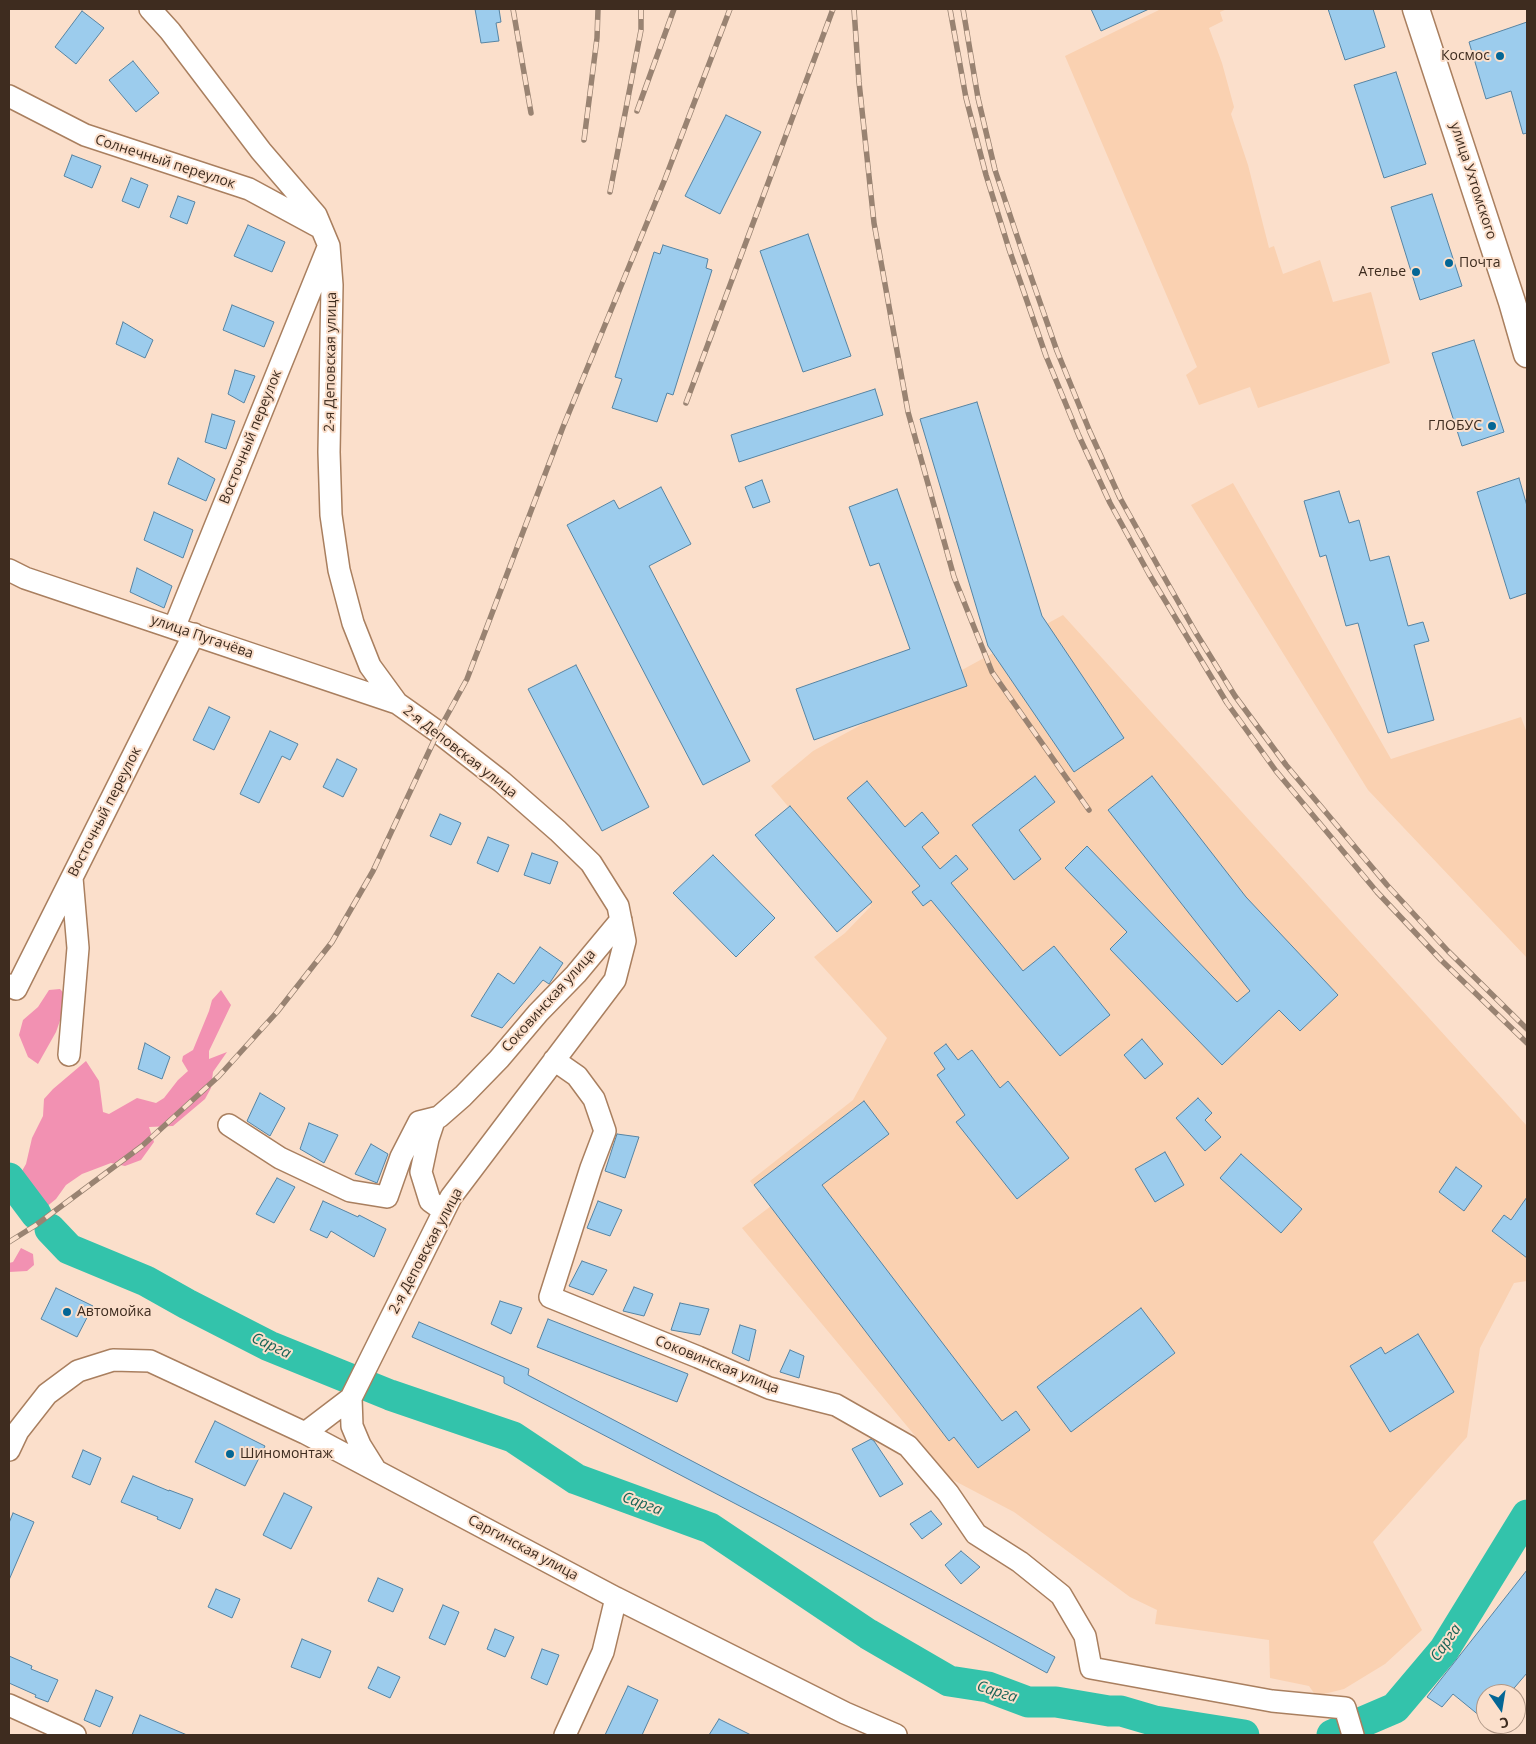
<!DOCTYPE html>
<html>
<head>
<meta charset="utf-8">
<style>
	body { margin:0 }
	#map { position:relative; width:1536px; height:1744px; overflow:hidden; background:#fbdfcb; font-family:"Open Sans",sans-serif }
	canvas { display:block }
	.frame { position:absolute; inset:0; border:10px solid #3e2c1f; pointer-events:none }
	.north { position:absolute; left:1476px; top:1684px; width:50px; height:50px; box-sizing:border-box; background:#fbdfcb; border:1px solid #af9786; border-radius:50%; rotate:167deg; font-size:14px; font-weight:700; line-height:20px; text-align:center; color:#3e2c1f }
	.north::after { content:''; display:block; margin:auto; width:18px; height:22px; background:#046695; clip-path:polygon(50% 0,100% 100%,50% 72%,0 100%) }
</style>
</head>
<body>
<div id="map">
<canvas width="1536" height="1744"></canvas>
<div class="frame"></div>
<div class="north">С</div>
</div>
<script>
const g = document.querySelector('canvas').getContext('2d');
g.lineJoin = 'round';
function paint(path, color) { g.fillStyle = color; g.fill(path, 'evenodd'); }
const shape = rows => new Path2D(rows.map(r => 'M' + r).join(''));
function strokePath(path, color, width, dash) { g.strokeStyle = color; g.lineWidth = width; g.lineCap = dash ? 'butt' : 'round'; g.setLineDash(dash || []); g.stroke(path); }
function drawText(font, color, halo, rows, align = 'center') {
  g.font = font + ' "Open Sans",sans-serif'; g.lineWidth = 4; g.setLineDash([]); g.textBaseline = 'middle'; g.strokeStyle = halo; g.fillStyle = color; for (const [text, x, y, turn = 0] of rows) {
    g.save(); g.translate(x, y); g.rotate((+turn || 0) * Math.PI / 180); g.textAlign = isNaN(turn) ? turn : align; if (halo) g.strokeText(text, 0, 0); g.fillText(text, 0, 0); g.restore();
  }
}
paint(shape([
	[1161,9,1227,9,1220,12,1223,21,1209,28,1222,63,1234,107,1231,114,1248,165,1269,248,1274,246,1283,274,1320,260,1333,302,1371,292,1390,363,1258,408,1250,387,1199,405,1186,375,1197,367,1065,56],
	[1233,483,1391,759,1521,717,1527,733,1527,958,1368,790,1191,505],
	[1063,615,1527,1126,1527,1281,1514,1283,1480,1348,1467,1437,1373,1542,1422,1630,1385,1664,1344,1689,1316,1696,1309,1686,1270,1678,1269,1640,1155,1624,1157,1610,1130,1597,1014,1512,951,1479,742,1228,771,1206,750,1181,853,1100,887,1038,814,957,845,933,871,906,771,786,813,751]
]), '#fad1b1');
paint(shape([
	[60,989,68,998,56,1032,38,1064,28,1057,19,1035,23,1020,38,1007,49,990],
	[221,990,231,1005,209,1051,209,1059,227,1052,213,1072,211,1088,205,1099,173,1126,149,1127,154,1142,141,1160,125,1166,111,1163,82,1174,66,1185,56,1199,40,1212,31,1212,11,1190,26,1164,32,1138,43,1116,44,1099,53,1089,86,1061,99,1081,103,1112,109,1114,137,1098,156,1103,164,1098,178,1080,188,1071,182,1061,183,1056,193,1050,209,1011,212,1000],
	[21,1248,33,1254,34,1265,27,1271,9,1272,9,1263,13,1262]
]), '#f291b2');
strokePath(shape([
	[9,1178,36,1214],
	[50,1229,69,1249,146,1281,187,1304,269,1346,390,1395,513,1437,576,1479,710,1528,868,1634,949,1681,988,1687,1028,1702,1056,1702,1109,1711,1121,1711,1155,1721,1244,1735],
	[1332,1735,1395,1708,1444,1650,1527,1515]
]), '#33c3ab', 31);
const building = shape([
	[475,9,499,9,501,22,496,23,499,41,481,43,475,9],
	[1091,9,1149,9,1101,31,1091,9],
	[1328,9,1373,9,1385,47,1345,60,1328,9],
	[82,11,104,28,76,64,55,47,82,11],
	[1527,22,1527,133,1523,134,1511,91,1486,99,1469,42,1527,22],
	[133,61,159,93,136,112,109,80,133,61],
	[1396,72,1426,164,1384,178,1354,85,1396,72],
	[726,115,761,132,720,214,685,196,726,115],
	[72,155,101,166,92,188,64,176,72,155],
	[131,178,148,185,139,208,122,201,131,178],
	[1432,194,1462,286,1420,300,1391,207,1432,194],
	[178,196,195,202,187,224,170,217,178,196],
	[248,225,285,242,272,272,234,256,248,225],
	[808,234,851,356,803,372,760,251,808,234],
	[663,245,708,259,706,268,712,270,673,395,667,393,657,422,612,408,622,379,615,377,654,252,660,254,663,245],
	[232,305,274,322,264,347,223,330,232,305],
	[123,322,153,340,145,358,116,344,123,322],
	[1474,340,1504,432,1462,446,1432,353,1474,340],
	[235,370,255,376,244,403,228,394,235,370],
	[875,389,883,415,739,462,731,435,875,389],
	[977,402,1042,616,1124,738,1074,772,988,646,920,419,977,402],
	[212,414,235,421,226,449,205,442,212,414],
	[178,458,215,479,206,501,168,484,178,458],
	[1519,478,1527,506,1527,593,1510,599,1477,492,1519,478],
	[762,480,770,502,753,508,745,487,762,480],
	[661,487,691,544,649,566,750,761,703,785,567,525,614,500,619,509,661,487],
	[897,489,967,686,814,740,796,689,910,649,879,563,870,566,849,507,897,489],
	[1339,491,1349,523,1359,520,1370,561,1389,556,1408,626,1423,622,1429,641,1414,645,1434,720,1388,733,1358,623,1346,626,1326,555,1320,557,1304,501,1339,491],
	[154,512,193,530,183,558,144,540,154,512],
	[137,568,172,586,164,608,130,592,137,568],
	[576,665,649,807,602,831,528,689,576,665],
	[209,707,230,717,214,750,193,740,209,707],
	[270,731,298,744,290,760,282,756,259,803,240,794,270,731],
	[337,759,357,769,343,797,323,787,337,759],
	[1035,776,1055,802,1019,830,1041,859,1014,880,972,825,1035,776],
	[1152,776,1246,897,1338,995,1300,1031,1279,1010,1222,1065,1110,949,1127,932,1065,868,1087,846,1237,1002,1250,991,1108,810,1152,776],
	[867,781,905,827,922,812,939,833,922,847,940,869,956,855,968,869,951,883,1023,971,1054,946,1110,1015,1060,1056,931,900,923,906,912,892,920,886,847,798,867,781],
	[790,806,872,902,837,932,755,835,790,806],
	[440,814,461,823,451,845,430,836,440,814],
	[488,837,509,845,498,872,477,863,488,837],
	[532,853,558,862,550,884,524,875,532,853],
	[713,855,775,918,736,957,673,893,713,855],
	[540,947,563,963,549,984,543,980,502,1028,471,1016,498,973,514,984,540,947],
	[1142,1039,1163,1064,1145,1079,1124,1055,1142,1039],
	[145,1043,170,1057,162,1079,138,1069,145,1043],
	[946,1044,958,1060,972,1050,1000,1088,1008,1081,1069,1158,1017,1199,956,1122,965,1115,937,1075,945,1069,934,1053,946,1044],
	[260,1093,285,1108,270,1136,247,1121,260,1093],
	[1198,1098,1212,1113,1205,1120,1221,1137,1205,1151,1176,1118,1198,1098],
	[864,1101,889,1134,822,1185,1002,1421,1016,1411,1030,1430,978,1468,954,1437,949,1441,754,1185,864,1101],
	[309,1123,338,1135,324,1163,300,1149,309,1123],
	[617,1134,639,1137,625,1178,605,1171,617,1134],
	[371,1144,388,1154,377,1183,355,1174,371,1144],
	[1165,1152,1184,1185,1155,1202,1135,1169,1165,1152],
	[1241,1154,1302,1209,1281,1233,1220,1178,1241,1154],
	[1456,1167,1482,1186,1464,1211,1439,1192,1456,1167],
	[277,1178,295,1187,274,1223,256,1214,277,1178],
	[1527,1197,1527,1258,1492,1231,1504,1215,1511,1220,1527,1197],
	[323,1201,358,1217,359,1215,386,1229,374,1257,331,1231,327,1238,310,1230,323,1201],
	[598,1201,622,1210,610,1236,587,1228,598,1201],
	[582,1261,607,1270,593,1295,569,1286,582,1261],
	[634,1287,653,1294,644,1316,623,1311,634,1287],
	[56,1288,93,1306,77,1337,41,1319,56,1288],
	[500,1301,522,1308,511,1334,491,1324,500,1301],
	[680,1303,709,1309,700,1335,671,1330,680,1303],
	[1141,1308,1175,1353,1071,1432,1037,1387,1141,1308],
	[548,1319,688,1374,677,1402,537,1347,548,1319],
	[419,1322,529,1369,528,1375,793,1514,1055,1657,1047,1673,780,1527,504,1383,504,1377,412,1337,419,1322],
	[740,1325,756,1330,749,1361,732,1353,740,1325],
	[1418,1334,1454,1392,1390,1432,1350,1366,1381,1347,1385,1354,1418,1334],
	[790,1350,804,1356,799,1378,780,1372,790,1350],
	[215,1421,265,1446,245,1486,195,1462,215,1421],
	[871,1439,874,1441,903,1484,880,1497,852,1449,871,1439],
	[83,1450,101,1458,90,1485,72,1477,83,1450],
	[133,1476,169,1491,169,1490,193,1499,180,1529,157,1519,158,1517,121,1502,133,1476],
	[284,1493,312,1507,291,1549,263,1535,284,1493],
	[931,1511,942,1524,922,1539,910,1524,931,1511],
	[13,1513,34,1522,9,1580,9,1523,13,1513],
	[961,1551,980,1567,961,1584,945,1565,961,1551],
	[1527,1570,1527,1673,1509,1694,1486,1694,1486,1721,1453,1694,1442,1707,1427,1697,1527,1570],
	[378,1578,403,1589,393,1612,368,1601,378,1578],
	[216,1589,240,1599,232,1618,208,1607,216,1589],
	[443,1605,459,1612,445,1645,429,1638,443,1605],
	[495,1629,514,1637,505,1657,487,1649,495,1629],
	[302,1639,331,1651,320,1678,291,1667,302,1639],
	[542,1649,559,1655,547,1685,531,1678,542,1649],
	[9,1656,32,1666,31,1669,58,1680,48,1702,35,1697,36,1695,9,1683,9,1656],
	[378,1667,400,1677,390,1698,368,1688,378,1667],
	[628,1686,658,1700,642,1735,605,1735,628,1686],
	[96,1690,113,1697,100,1727,84,1720,96,1690],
	[140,1715,187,1735,132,1735,140,1715],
	[719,1719,751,1735,709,1735,719,1719]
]);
paint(building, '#9ccced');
strokePath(building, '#5684a3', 1);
const minor = shape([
	[150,9,170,31,261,151,316,215,329,246,332,285,329,452,331,515,339,570,353,623,370,666,397,703,438,732,502,782,558,831,591,863,618,906,625,941,615,980,451,1197,351,1398,305,1433],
	[9,96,85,135,249,189,321,228],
	[9,570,25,578,397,703],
	[174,628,327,250],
	[9,985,16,989,194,634],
	[69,1055,78,948,72,878],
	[554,1060,577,1076,594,1099,605,1131,591,1168,550,1297,698,1357,769,1388,836,1405,908,1446,948,1493,976,1534,1020,1562,1061,1595,1085,1636,1091,1668,1272,1701,1345,1708,1353,1735],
	[435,1118,428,1139,421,1172,430,1201,444,1211],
	[229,1125,280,1158,350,1191,387,1197,401,1157,419,1122,439,1117,463,1096,499,1059,538,1013,576,974,621,920],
	[351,1398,352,1426,360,1445,375,1469],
	[9,1450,18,1431,47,1394,78,1371,113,1360,150,1361,305,1433,616,1598,845,1713,896,1735],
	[9,1705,75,1735],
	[565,1735,603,1652,616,1598]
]);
const major = shape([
	[1416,9,1512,302,1527,354]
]);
strokePath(minor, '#a97f5f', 24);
strokePath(major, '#a97f5f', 29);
strokePath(minor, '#fff', 21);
strokePath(major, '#fff', 26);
const rail = shape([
	[513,9,531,113],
	[854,9,859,82,874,223,908,412,954,577,992,672,1089,810],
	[950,9,966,98,986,175,1009,249,1046,356,1079,436,1110,503,1149,574,1227,703,1276,771,1377,892,1441,960,1527,1043],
	[963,9,978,98,995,170,1021,248,1057,351,1090,432,1120,498,1159,568,1196,633,1235,696,1286,765,1387,885,1448,951,1527,1029],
	[637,111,674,9],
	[584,140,597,38,598,9],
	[610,192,641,30,641,9],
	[686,403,833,9],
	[9,1242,36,1225,142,1146,219,1076,277,1012,332,942,373,871,438,732,467,679,563,427,665,179,730,9]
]);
strokePath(rail, '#998372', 5.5);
strokePath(rail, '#fbdfcb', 4, [11]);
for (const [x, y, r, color] of [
	[1500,56,5,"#046695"],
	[1449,263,5,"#046695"],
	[1416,272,5,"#046695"],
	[1492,426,5,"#046695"],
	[67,1312,5,"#046695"],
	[230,1454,5,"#046695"]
]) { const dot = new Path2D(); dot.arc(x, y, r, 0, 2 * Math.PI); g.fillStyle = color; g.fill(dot); strokePath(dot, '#fbdfcb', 2); }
drawText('14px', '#3e2c1f', '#fbdfcb', [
	["Космос",1490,56],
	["Почта",1459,263,"left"],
	["Ателье",1406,272],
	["ГЛОБУС",1482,426],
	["Автомойка",77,1312,"left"],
	["Шиномонтаж",240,1454,"left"]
], 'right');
drawText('14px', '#3e2c1f', '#fbdfcb', [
	["Солнечный переулок",165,162,18],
	["улица Ухтомского",1473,181,72],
	["2-я Деповская улица",331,362,-89],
	["Восточный переулок",251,437,-68],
	["улица Пугачёва",202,637,19],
	["2-я Деповская улица",460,752,38],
	["Восточный переулок",105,812,-63],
	["Соковинская улица",549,1001,-48],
	["2-я Деповская улица",426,1251,-62],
	["Соковинская улица",717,1365,22],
	["Саргинская улица",523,1548,28]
]);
drawText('italic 15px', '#186356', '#fbdfcb', [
	["Сарга",271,1346,25],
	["Сарга",642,1504,20],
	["Сарга",1446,1643,-55],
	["Сарга",997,1692,17]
]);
</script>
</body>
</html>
